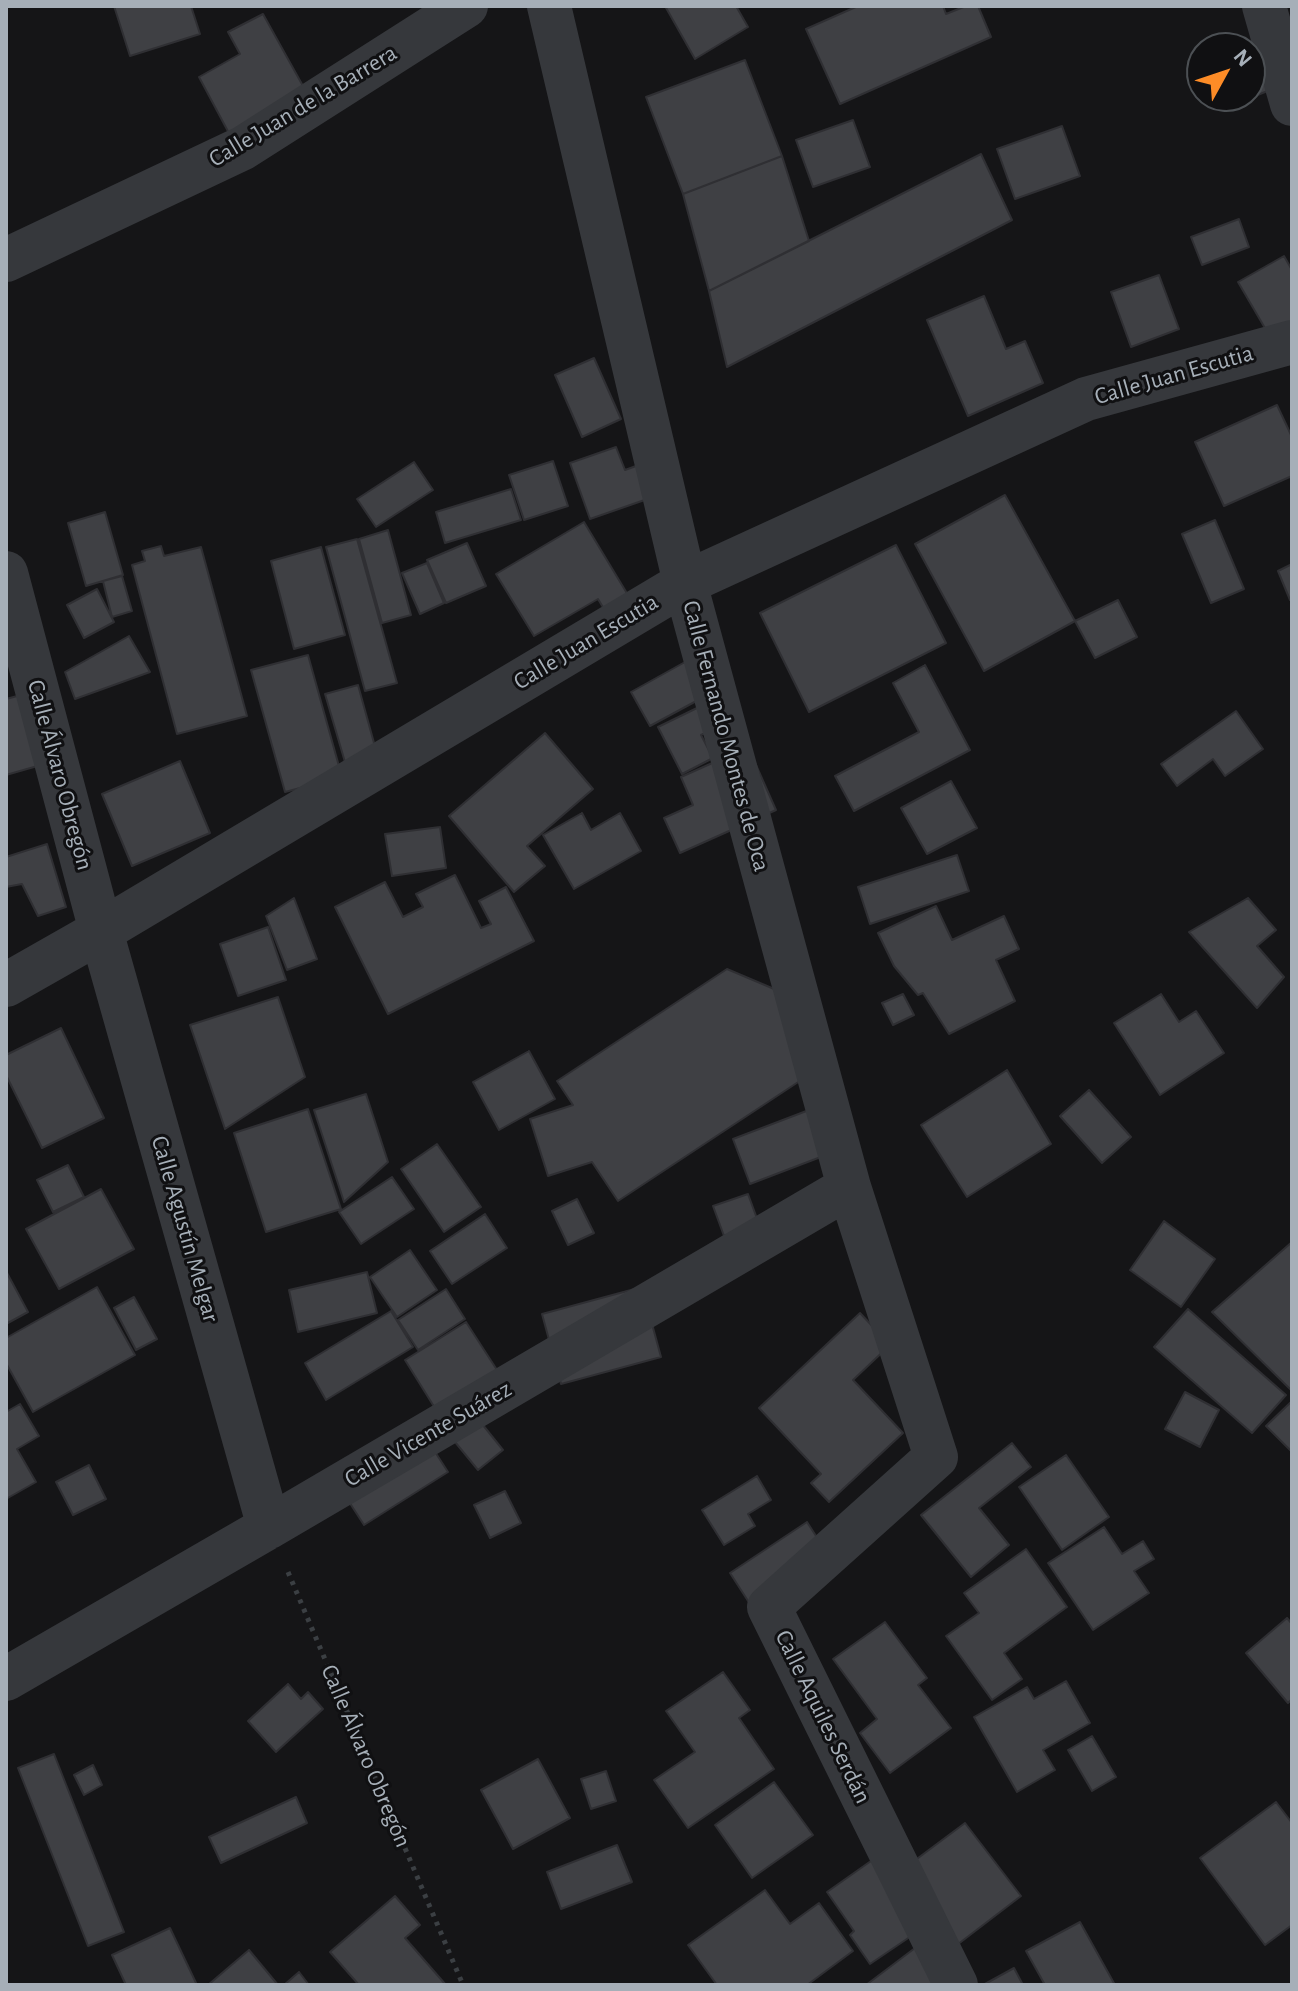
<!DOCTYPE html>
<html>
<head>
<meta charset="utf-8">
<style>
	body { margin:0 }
	#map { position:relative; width:1298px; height:1991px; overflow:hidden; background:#151517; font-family:"Alegreya Sans",sans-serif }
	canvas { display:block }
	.frame { position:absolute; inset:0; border:8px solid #a6afb8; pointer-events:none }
	.north { position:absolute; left:1186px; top:32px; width:80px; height:80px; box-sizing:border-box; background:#101012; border:2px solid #4c5054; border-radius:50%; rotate:50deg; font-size:22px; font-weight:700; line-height:32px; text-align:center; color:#a6afb8 }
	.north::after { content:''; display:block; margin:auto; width:28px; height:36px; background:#fd8c27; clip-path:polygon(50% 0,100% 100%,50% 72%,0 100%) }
</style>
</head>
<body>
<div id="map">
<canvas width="1298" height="1991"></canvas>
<div class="frame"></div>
<div class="north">N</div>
</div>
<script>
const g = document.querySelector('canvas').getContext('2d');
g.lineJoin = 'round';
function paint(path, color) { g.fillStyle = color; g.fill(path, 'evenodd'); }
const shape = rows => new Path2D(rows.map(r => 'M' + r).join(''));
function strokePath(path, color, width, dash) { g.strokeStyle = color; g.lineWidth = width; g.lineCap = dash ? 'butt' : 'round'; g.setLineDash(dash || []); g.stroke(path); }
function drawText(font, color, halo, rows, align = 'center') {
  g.font = font + ' "Alegreya Sans",sans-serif'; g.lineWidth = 6; g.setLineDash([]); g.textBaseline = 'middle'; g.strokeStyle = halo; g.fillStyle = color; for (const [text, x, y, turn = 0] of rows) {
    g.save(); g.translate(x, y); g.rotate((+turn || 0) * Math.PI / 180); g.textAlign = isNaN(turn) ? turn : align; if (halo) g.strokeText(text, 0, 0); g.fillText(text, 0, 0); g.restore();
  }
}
const building = shape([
	[114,6,191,6,200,34,130,56,114,6],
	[665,6,736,6,748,27,695,59,665,6],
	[858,6,943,6,946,14,966,6,978,6,991,37,840,104,806,29,858,6],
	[263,14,308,95,231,137,199,77,240,54,228,32,263,14],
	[1256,55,1270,90,1223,109,1218,96,1250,96,1250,58,1256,55],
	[745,60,782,156,683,194,646,97,745,60],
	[853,120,870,167,813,187,796,140,853,120],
	[1062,126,1080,176,1015,199,997,149,1062,126],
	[981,154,1012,220,727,367,709,291,981,154],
	[782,156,809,241,709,291,683,194,782,156],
	[1239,219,1249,247,1202,265,1191,237,1239,219],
	[1284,256,1292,270,1292,321,1269,335,1238,282,1284,256],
	[1159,275,1179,329,1131,347,1111,292,1159,275],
	[984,296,1006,349,1025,341,1043,383,968,416,927,320,984,296],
	[594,358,621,419,582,437,555,375,594,358],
	[1277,405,1292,437,1292,476,1224,506,1195,442,1277,405],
	[616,447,625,470,647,462,659,495,590,519,570,463,616,447],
	[553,461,568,506,524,520,509,475,553,461],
	[414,462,433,490,376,527,357,499,414,462],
	[511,489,521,520,445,543,436,512,511,489],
	[1005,495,1075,621,984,671,915,544,1005,495],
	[105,512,123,575,86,586,68,523,105,512],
	[1215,520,1244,589,1211,603,1182,534,1215,520],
	[584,522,628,595,604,609,598,599,534,636,496,574,584,522],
	[388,530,411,615,382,623,359,539,388,530],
	[357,539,397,683,365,691,326,547,357,539],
	[467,543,486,586,446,603,427,560,467,543],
	[896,545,946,643,809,712,760,613,896,545],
	[161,546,164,556,201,547,247,716,177,734,132,565,145,561,142,551,161,546],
	[321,547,345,635,294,649,271,561,321,547],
	[427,563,444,603,420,614,402,573,427,563],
	[1292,564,1292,599,1290,600,1278,571,1292,564],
	[122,576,132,611,112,617,103,581,122,576],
	[97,589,114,622,84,638,67,605,97,589],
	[1118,600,1137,637,1095,658,1075,621,1118,600],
	[129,636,150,672,75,699,65,672,129,636],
	[308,655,342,777,285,792,251,670,308,655],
	[694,657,713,692,650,726,631,692,694,657],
	[925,665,970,750,854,811,835,776,919,732,893,683,925,665],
	[358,685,379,761,347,769,325,694,358,685],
	[21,695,41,765,6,775,6,699,21,695],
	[699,707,710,731,701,735,713,758,682,774,658,727,699,707],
	[1236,711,1263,749,1225,776,1213,759,1177,786,1161,764,1236,711],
	[545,733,593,789,527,846,545,866,514,892,449,816,545,733],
	[748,747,776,810,680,853,664,818,693,805,681,777,748,747],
	[180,761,210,833,132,866,102,794,180,761],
	[951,781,977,828,927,854,901,808,951,781],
	[582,813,591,830,620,813,641,851,574,889,543,835,582,813],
	[440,827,446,868,392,876,385,834,440,827],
	[47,844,66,907,38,916,22,884,6,887,6,857,47,844],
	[957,855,969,891,870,924,858,887,957,855],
	[455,875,481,928,491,924,479,901,506,887,534,941,388,1014,335,907,385,882,403,917,423,907,416,894,455,875],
	[294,898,317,959,287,970,266,916,294,898],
	[1248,898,1276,930,1257,946,1284,977,1257,1008,1189,932,1248,898],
	[936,906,952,940,1004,916,1019,949,996,960,1015,1001,949,1034,923,993,918,995,894,966,878,933,936,906],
	[268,927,286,980,238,996,220,944,268,927],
	[727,969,786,994,824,1065,618,1201,592,1162,548,1176,530,1119,573,1105,557,1081,727,969],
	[903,994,914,1015,893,1025,882,1003,903,994],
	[1161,994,1179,1022,1196,1011,1224,1053,1160,1095,1114,1023,1161,994],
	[278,997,305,1077,225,1129,190,1025,278,997],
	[61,1028,104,1118,42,1148,6,1075,6,1055,61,1028],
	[529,1051,555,1099,499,1130,473,1082,529,1051],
	[1007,1070,1051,1144,967,1197,921,1125,1007,1070],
	[1089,1090,1131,1137,1102,1163,1060,1116,1089,1090],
	[366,1094,388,1162,344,1202,314,1110,366,1094],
	[308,1109,341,1209,266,1232,234,1133,308,1109],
	[809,1110,826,1155,750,1184,733,1139,809,1110],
	[437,1144,481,1207,444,1232,401,1169,437,1144],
	[68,1165,84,1197,53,1212,37,1180,68,1165],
	[392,1177,414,1209,361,1244,339,1212,392,1177],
	[101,1189,134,1249,59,1289,26,1229,101,1189],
	[748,1194,759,1224,724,1236,713,1206,748,1194],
	[577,1199,594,1233,568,1245,552,1211,577,1199],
	[485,1214,507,1248,452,1284,430,1251,485,1214],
	[1164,1221,1215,1259,1181,1307,1130,1270,1164,1221],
	[1292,1242,1292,1391,1212,1312,1292,1242],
	[410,1250,437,1290,397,1317,370,1277,410,1250],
	[6,1271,28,1312,6,1324,6,1271],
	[367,1272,377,1313,298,1332,289,1290,367,1272],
	[97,1287,135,1355,33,1412,6,1363,6,1338,97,1287],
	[642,1287,661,1357,561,1384,542,1314,642,1287],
	[446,1289,465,1319,418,1350,398,1320,446,1289],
	[134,1297,157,1339,136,1350,114,1308,134,1297],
	[1188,1309,1286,1395,1252,1433,1154,1347,1188,1309],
	[391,1311,413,1347,326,1400,305,1363,391,1311],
	[860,1313,890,1345,853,1380,903,1433,829,1502,811,1483,821,1474,759,1408,860,1313],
	[466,1322,499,1373,438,1413,405,1360,466,1322],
	[1185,1392,1219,1410,1200,1447,1165,1429,1185,1392],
	[462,1399,503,1450,478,1470,437,1420,462,1399],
	[1292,1401,1292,1452,1266,1426,1292,1401],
	[20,1404,39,1436,17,1449,36,1482,6,1499,6,1412,20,1404],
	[428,1441,448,1472,364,1525,344,1494,428,1441],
	[1012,1443,1031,1467,979,1508,1009,1545,971,1577,921,1515,1012,1443],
	[1066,1455,1109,1517,1062,1550,1019,1487,1066,1455],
	[89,1465,106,1499,73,1515,56,1482,89,1465],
	[757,1476,771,1500,748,1514,755,1526,724,1545,702,1510,757,1476],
	[505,1491,521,1523,490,1538,474,1505,505,1491],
	[807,1522,827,1553,750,1604,730,1573,807,1522],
	[1104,1527,1122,1554,1143,1541,1154,1559,1134,1571,1149,1593,1093,1630,1048,1563,1104,1527],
	[1026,1549,1067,1607,1004,1653,1022,1679,992,1700,946,1636,979,1613,964,1593,1026,1549],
	[1287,1618,1292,1624,1292,1699,1288,1703,1246,1653,1287,1618],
	[885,1622,927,1678,918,1685,951,1728,890,1773,860,1733,877,1719,833,1659,885,1622],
	[723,1672,750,1710,739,1718,774,1769,688,1828,654,1780,695,1752,666,1711,723,1672],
	[1066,1681,1090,1723,1043,1750,1055,1770,1017,1792,974,1717,1027,1687,1034,1699,1066,1681],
	[288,1684,301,1699,308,1692,323,1709,276,1752,248,1721,288,1684],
	[1092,1736,1116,1777,1092,1791,1068,1750,1092,1736],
	[54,1754,124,1932,88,1946,18,1768,54,1754],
	[538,1759,570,1818,513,1849,481,1790,538,1759],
	[93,1765,102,1785,84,1795,74,1775,93,1765],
	[606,1771,616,1801,591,1809,581,1779,606,1771],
	[774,1782,813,1835,752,1878,715,1825,774,1782],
	[296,1797,307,1823,221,1863,209,1837,296,1797],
	[1276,1802,1292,1823,1292,1925,1265,1945,1200,1858,1276,1802],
	[965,1823,1021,1896,953,1948,902,1870,965,1823],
	[617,1845,632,1882,561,1909,547,1872,617,1845],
	[878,1856,926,1926,870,1964,850,1935,854,1931,827,1892,878,1856],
	[765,1890,790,1924,819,1903,853,1951,807,1985,717,1985,688,1945,765,1890],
	[395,1896,420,1925,405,1938,446,1985,359,1985,330,1952,395,1896],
	[1080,1922,1115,1985,1045,1985,1026,1951,1080,1922],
	[170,1928,197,1985,126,1985,112,1955,170,1928],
	[919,1945,950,1985,866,1985,919,1945],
	[249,1950,278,1985,208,1985,249,1950],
	[1014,1968,1023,1985,983,1985,1014,1968],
	[299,1972,309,1985,284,1985,299,1972]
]);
paint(building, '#3f4044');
strokePath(building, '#2f2f33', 2);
strokePath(shape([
	[288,1572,463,1985]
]), '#3b3f43', 5, [4, 6]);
strokePath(shape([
	[549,6,685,583,849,1187,936,1457,769,1607,956,1985],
	[1264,6,1292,104],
	[6,260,243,148,466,6],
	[6,573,101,931,269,1527],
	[6,985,101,931,685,583,1086,399,1292,342],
	[6,1679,269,1527,849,1187]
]), '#36383c', 44);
drawText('24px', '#a6afb8', '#101012', [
	["Calle Juan de la Barrera",303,106,-31],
	["Calle Juan Escutia",1174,375,-16],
	["Calle Juan Escutia",586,642,-31],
	["Calle Fernando Montes de Oca",726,736,75],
	["Calle Álvaro Obregón",60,775,75],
	["Calle Agustín Melgar",185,1229,74],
	["Calle Vicente Suárez",428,1434,-30],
	["Calle Aquiles Serdán",823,1717,64],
	["Calle Álvaro Obregón",366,1756,67]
]);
</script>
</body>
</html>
